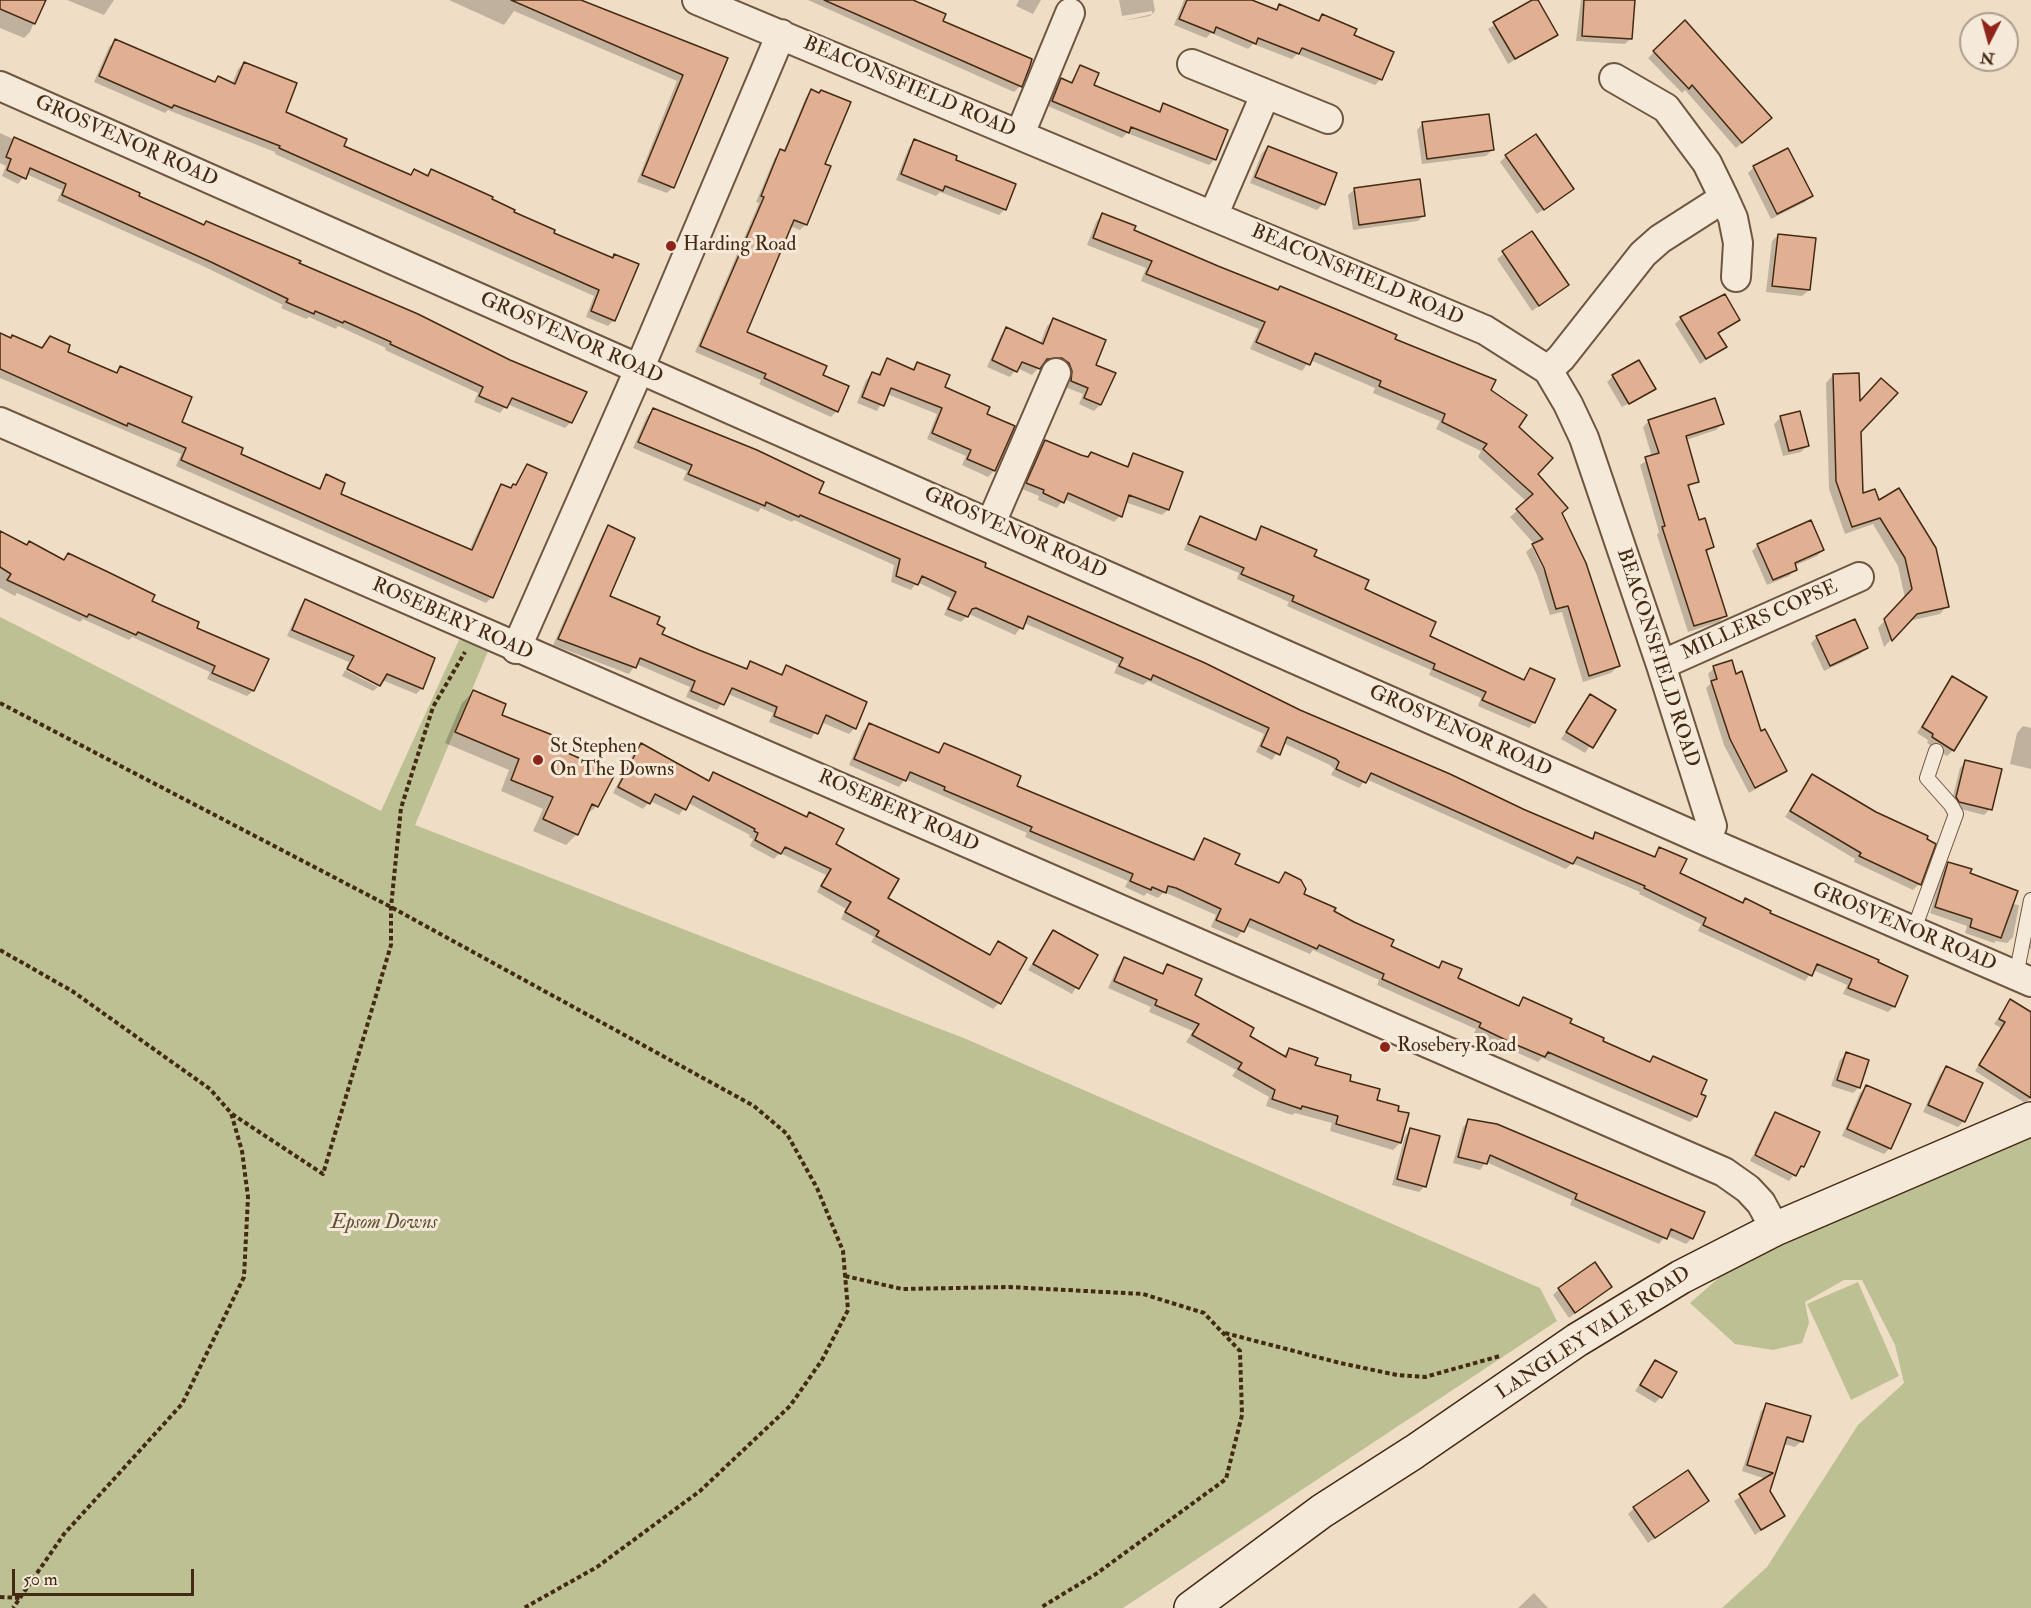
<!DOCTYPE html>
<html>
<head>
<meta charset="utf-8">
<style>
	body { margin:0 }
	#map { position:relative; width:2031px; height:1608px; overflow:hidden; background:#efdec5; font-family:"IM FELL Double Pica",serif }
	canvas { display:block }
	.north { position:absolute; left:1959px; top:12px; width:60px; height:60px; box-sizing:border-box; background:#f5ead9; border:2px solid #ae9d8a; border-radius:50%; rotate:186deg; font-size:16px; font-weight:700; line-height:24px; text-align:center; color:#442913 }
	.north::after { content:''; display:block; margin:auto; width:21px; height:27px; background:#8f2418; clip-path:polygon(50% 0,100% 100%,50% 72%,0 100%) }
	.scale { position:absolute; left:12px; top:1569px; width:182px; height:27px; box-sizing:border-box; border:3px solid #442913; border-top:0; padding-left:8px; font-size:18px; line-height:21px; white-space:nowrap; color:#442913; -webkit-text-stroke:4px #f5ead9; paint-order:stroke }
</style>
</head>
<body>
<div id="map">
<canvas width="2031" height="1608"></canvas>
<div class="north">N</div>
<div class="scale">50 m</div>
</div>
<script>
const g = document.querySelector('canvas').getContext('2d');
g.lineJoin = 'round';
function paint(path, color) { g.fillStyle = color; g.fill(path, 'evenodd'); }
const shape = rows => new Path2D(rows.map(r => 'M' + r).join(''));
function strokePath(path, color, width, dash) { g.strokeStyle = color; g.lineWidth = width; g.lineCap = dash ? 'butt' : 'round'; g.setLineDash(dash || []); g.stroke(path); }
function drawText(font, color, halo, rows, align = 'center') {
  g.font = font + ' "IM FELL Double Pica",serif'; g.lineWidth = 6; g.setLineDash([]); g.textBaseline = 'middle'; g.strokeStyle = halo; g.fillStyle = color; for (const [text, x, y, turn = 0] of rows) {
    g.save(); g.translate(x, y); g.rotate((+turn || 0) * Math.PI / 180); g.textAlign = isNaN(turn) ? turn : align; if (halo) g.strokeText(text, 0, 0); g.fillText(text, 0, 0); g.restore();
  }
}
paint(shape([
	[0,617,381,811,459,640,489,649,415,825,966,1039,1540,1288,1557,1321,1123,1608,0,1608],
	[2031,1137,2031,1608,1722,1608,1767,1567,1858,1425,1904,1383,1895,1345,1862,1280,1844,1280,1805,1302,1809,1323,1802,1343,1773,1350,1735,1344,1690,1303,1730,1268,1807,1229],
	[1858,1282,1899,1376,1851,1400,1807,1304]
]), '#bcc092');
paint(shape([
	[0,0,44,0,30,32,24,38,0,28],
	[67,0,114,0,104,15],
	[449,0,578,0,726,59,673,187,667,193,637,182,677,81,514,11,504,25],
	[808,0,912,0,1020,86,1014,92],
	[1019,0,1041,0,1033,14,1016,6],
	[1119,0,1153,0,1155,11,1150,16,1123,21,1152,14,1152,11,1122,16],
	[1184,0,1248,0,1275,11,1279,6,1316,22,1323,16,1381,79,1375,85,1297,54,1292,59,1253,44,1248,49,1211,33,1206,38,1174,25],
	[1536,0,1556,35,1508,64,1488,29],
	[1581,0,1633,0,1631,38,1625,44,1576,41],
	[1685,23,1764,124,1736,148,1685,90,1682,93,1648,58],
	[115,41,213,83,218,78,232,84,238,69,244,63,284,113,342,147,409,176,414,171,425,176,431,170,552,234,611,259,615,256,614,320,608,326,586,317,594,296,275,154,275,152,168,110,165,113,94,82,109,47],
	[1080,67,1092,85,1157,113,1163,105,1226,131,1214,160,1209,165,1127,133,1122,138,1048,106,1056,86,1061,80,1070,83],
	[812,91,819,94,823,165,806,224,800,230,790,226,745,333,821,376,837,411,831,417,759,384,761,380,695,352,759,203,756,202,775,157,783,152,806,97],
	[1423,123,1492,150,1486,156,1422,164,1417,130],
	[0,133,203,226,206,223,297,264,571,422,565,428,507,404,500,413,474,402,478,393,385,350,386,348,338,326,336,329,309,317,306,319,281,308,283,305,205,267,57,201,62,190,26,174,18,184,2,176,6,166,0,163],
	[915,141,1005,209,999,215,940,192,936,196,896,180,909,147],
	[1268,147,1323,204,1317,210,1250,183,1262,153],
	[1506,156,1566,195,1537,214,1500,162],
	[1754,167,1811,196,1805,202,1771,219,1748,173],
	[1355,189,1424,215,1418,221,1353,230,1348,195],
	[1102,215,1132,231,1393,340,1489,391,1517,428,1536,474,1561,513,1618,666,1611,673,1583,682,1562,612,1550,615,1537,575,1526,552,1532,547,1546,575,1548,574,1533,546,1535,545,1510,517,1527,502,1478,457,1481,451,1436,429,1440,421,1373,393,1375,388,1310,360,1302,371,1250,349,1259,329,1141,281,1146,268,1087,245,1096,222],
	[1531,233,1567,285,1532,311,1497,259],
	[1778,235,1809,290,1802,296,1766,292,1772,241],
	[1681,318,1738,319,1717,334,1725,347,1700,364,1675,324],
	[1053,320,1094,366,1114,374,1100,405,1094,411,1079,404,1083,394,1065,387,1055,363,1041,365,1032,375,1017,368,1010,377,987,367,1001,335,1007,329,1040,344,1047,326],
	[0,335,41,349,50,338,66,352,115,374,121,368,180,423,239,454,318,489,327,476,339,494,469,551,496,492,502,486,510,489,514,486,527,466,492,597,486,603,176,466,181,454,0,378],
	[887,360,911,370,917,364,943,388,985,415,994,471,988,477,962,465,966,456,927,439,937,414,887,394,877,411,857,403,866,380,872,374,877,376],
	[1833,375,1858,404,1861,495,1878,502,1947,606,1940,614,1909,621,1884,647,1878,628,1905,598,1898,566,1873,524,1845,534,1829,489,1826,383],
	[1613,376,1654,389,1622,407,1623,409,1607,382],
	[653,410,817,494,1523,810,1590,839,1596,834,1652,858,1660,849,1678,874,1741,904,1745,900,1768,914,1894,1006,1888,1012,1843,994,1847,985,1813,970,1805,981,1698,931,1701,924,1639,894,1640,892,1572,863,1566,869,1366,779,1359,788,1331,775,1334,769,1330,765,1283,743,1272,760,1256,752,1264,734,1148,681,1143,685,1114,673,1118,664,1024,623,1015,635,969,614,961,622,944,615,951,598,917,582,911,590,891,582,894,565,794,520,792,522,761,508,758,512,683,480,687,471,633,448,647,416],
	[1780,418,1808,445,1801,452,1783,456,1774,424],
	[1649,421,1722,424,1716,430,1686,440,1698,481,1687,488,1698,521,1712,547,1706,553,1725,616,1719,622,1688,632,1657,535,1659,532,1640,465,1652,457,1643,427],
	[1045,442,1087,458,1091,454,1125,468,1134,455,1168,510,1162,515,1125,502,1120,516,1114,522,1064,499,1057,508,1038,500,1039,496,1022,489,1039,448],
	[1200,518,1253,541,1262,528,1312,557,1428,637,1522,681,1530,670,1534,722,1529,728,1478,706,1481,698,1429,675,1431,670,1287,606,1289,602,1237,579,1239,573,1184,550,1195,524],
	[609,527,608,597,655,625,660,635,744,669,750,663,779,676,786,667,855,728,849,734,821,722,811,739,769,722,773,713,728,694,717,710,686,697,690,687,636,664,629,674,553,645,603,533],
	[0,532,26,546,29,543,62,561,68,555,195,628,253,691,247,696,207,679,210,672,132,637,129,640,83,619,80,622,17,593,15,596,0,588],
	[1758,545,1823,550,1817,556,1794,566,1795,569,1789,576,1767,585,1752,551],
	[306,601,434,659,422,688,416,694,382,680,379,684,346,667,349,662,287,636,300,607],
	[1817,637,1866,648,1860,654,1824,671,1811,643],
	[1714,668,1785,771,1749,793,1724,745,1706,688,1711,683,1708,674],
	[345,670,378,687,373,691,342,676],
	[1952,678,1953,750,1947,756,1927,743,1928,740,1917,733],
	[473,692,500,715,559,751,597,806,584,817,577,834,566,845,533,831,543,809,501,791,509,770,445,743,462,703],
	[1590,695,1614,710,1585,753,1561,739],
	[869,725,937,753,944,744,1015,787,1191,860,1204,840,1233,865,1277,884,1286,874,1302,895,1389,947,1437,968,1442,963,1456,979,1517,1007,1524,999,1601,1042,1649,1063,1653,1058,1699,1094,1696,1116,1690,1122,1542,1058,1538,1062,1474,1033,1476,1029,1377,985,1379,980,1313,950,1310,954,1246,926,1237,938,1211,927,1216,915,1164,892,1158,898,1147,893,1144,896,1125,887,1128,881,1025,837,1027,833,905,779,899,787,849,765,863,731],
	[2023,726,2031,728,2031,769,2010,764,2017,733],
	[641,744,707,782,713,774,806,818,810,814,834,845,886,899,988,956,998,943,1025,958,999,1003,993,1009,871,942,874,937,841,919,846,909,817,892,826,875,780,853,774,859,750,846,753,839,749,837,750,835,688,803,679,815,650,801,643,809,613,793,635,750],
	[1966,762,1990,809,1984,815,1953,807,1951,804,1960,768],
	[1812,776,1919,884,1913,890,1854,862,1855,859,1785,817],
	[1949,863,2012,904,2019,905,2013,937,2007,943,1996,941,1994,943,1965,933,1967,926,1930,913,1943,869],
	[2031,926,2031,949,2027,948],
	[1053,932,1096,956,1072,994,1028,970],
	[1125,959,1160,974,1167,966,1193,995,1248,1037,1282,1057,1289,1050,1375,1101,1407,1115,1400,1143,1393,1150,1330,1131,1332,1123,1295,1113,1292,1115,1266,1106,1269,1097,1232,1076,1236,1070,1186,1042,1193,1031,1149,1012,1151,1007,1108,988,1118,966],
	[2011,1001,2031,1012,2031,1098,2025,1103,1975,1071,2001,1028,1994,1024],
	[1846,1054,1859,1087,1853,1093,1831,1086,1840,1060],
	[1946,1068,1964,1121,1958,1127,1923,1112,1940,1074],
	[1867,1087,1890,1148,1884,1154,1842,1136,1860,1093],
	[1776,1113,1803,1166,1797,1172,1754,1153,1770,1119],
	[1469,1121,1692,1238,1686,1244,1666,1235,1659,1244,1570,1205,1572,1200,1486,1162,1480,1170,1453,1163,1463,1127],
	[1411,1130,1425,1186,1419,1192,1392,1185,1405,1136],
	[1753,1155,1793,1176,1789,1181,1750,1161],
	[1610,1287,1569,1318,1553,1295,1559,1289],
	[1655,1361,1661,1397,1655,1403,1635,1391],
	[1767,1405,1802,1441,1795,1447,1784,1444,1769,1492,1783,1515,1755,1535,1734,1501,1766,1479,1742,1471,1761,1411],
	[1707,1501,1648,1543,1628,1514,1634,1508],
	[1534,1593,1548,1608,1518,1608]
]), '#0003');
const building = shape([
	[0,0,46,0,35,24,0,9,0,0],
	[511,0,581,0,728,58,674,188,642,175,683,75,511,0],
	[824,0,913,0,946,14,943,21,1032,59,1030,66,1022,87,824,0],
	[1187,0,1252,0,1277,10,1279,4,1319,21,1322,14,1357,29,1354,35,1394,52,1382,80,1302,48,1299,54,1258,38,1256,44,1216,27,1214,33,1179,19,1187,0],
	[1532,0,1538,0,1558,35,1515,59,1493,22,1532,0],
	[1584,0,1635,0,1632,39,1582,36,1584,0],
	[1685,20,1772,118,1742,143,1692,85,1689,89,1653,51,1685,20],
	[115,39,215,82,218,76,235,84,244,62,297,83,286,112,347,139,344,146,411,175,414,169,428,176,431,169,493,197,492,199,515,210,514,212,555,230,554,233,613,258,614,254,639,264,615,321,591,311,599,290,279,148,280,146,174,105,172,108,99,76,115,39],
	[1080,65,1099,73,1094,85,1160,112,1163,103,1228,130,1216,160,1131,127,1129,133,1052,101,1061,78,1072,83,1080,65],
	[811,89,819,93,821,90,851,102,825,164,831,166,807,225,794,220,747,332,827,366,823,375,849,386,838,412,764,378,766,374,700,346,764,197,761,196,780,149,785,151,811,89],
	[1489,114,1494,150,1427,159,1422,122,1489,114],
	[1536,134,1574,189,1544,210,1505,155,1536,134],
	[14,137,140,193,139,196,191,219,204,225,206,221,301,261,299,263,418,314,510,360,587,392,572,423,512,398,507,408,479,396,483,387,390,344,391,342,344,321,343,323,315,311,314,314,286,302,288,299,211,262,62,195,66,184,30,168,26,179,7,170,11,159,6,157,14,137],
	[914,139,957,156,956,160,1016,184,1006,210,945,186,943,191,901,174,914,139],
	[1268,146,1337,173,1325,205,1255,177,1268,146],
	[1788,148,1813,196,1777,214,1753,166,1788,148],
	[1420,179,1425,216,1359,225,1354,188,1420,179],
	[1102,213,1136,226,1134,230,1218,266,1278,290,1280,286,1343,312,1397,335,1395,339,1496,380,1491,390,1527,415,1519,427,1553,458,1538,474,1568,508,1562,513,1586,563,1620,666,1589,676,1568,606,1556,609,1544,568,1532,544,1543,539,1516,509,1533,494,1483,449,1487,444,1442,422,1445,414,1379,386,1381,381,1315,353,1310,365,1256,342,1265,322,1146,274,1152,261,1093,238,1102,213],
	[1532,231,1569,285,1539,306,1502,251,1532,231],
	[1778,234,1816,238,1810,290,1772,286,1778,234],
	[1725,294,1740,320,1718,333,1727,347,1706,359,1680,317,1725,294],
	[1053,318,1106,340,1096,365,1116,373,1101,405,1084,398,1088,388,1071,381,1072,371,1069,363,1062,358,1047,359,1040,369,1022,362,1017,372,992,360,1006,327,1043,344,1053,318],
	[0,333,11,338,12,335,42,348,50,336,70,345,68,352,117,373,120,366,192,397,182,422,243,448,241,454,320,489,326,474,345,483,341,494,472,550,501,484,511,488,513,484,516,485,527,464,547,473,493,598,181,460,186,448,128,423,127,426,0,369,0,333],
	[887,358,914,370,917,362,950,375,945,387,990,407,987,414,1015,426,995,471,967,459,971,450,932,433,942,408,891,388,884,406,862,397,872,372,880,375,887,358],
	[1639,360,1656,389,1629,404,1612,375,1639,360],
	[1859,373,1860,401,1881,378,1898,393,1861,432,1863,493,1875,489,1879,500,1899,488,1936,548,1949,607,1917,614,1892,641,1884,619,1912,589,1905,558,1880,518,1852,527,1836,481,1833,374,1859,373],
	[1715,398,1724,424,1686,436,1699,482,1688,485,1699,520,1705,518,1714,547,1706,550,1727,616,1694,626,1662,527,1665,526,1645,457,1659,453,1648,420,1715,398],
	[653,408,757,450,824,482,819,493,986,563,985,567,1205,663,1300,710,1450,774,1523,809,1593,839,1595,832,1655,857,1659,847,1687,859,1680,873,1743,903,1745,898,1771,911,1770,913,1879,960,1878,962,1908,976,1895,1007,1848,988,1852,979,1817,964,1812,976,1703,925,1706,918,1644,888,1645,886,1577,857,1573,864,1371,773,1366,783,1336,769,1339,762,1336,759,1287,737,1280,755,1261,746,1269,728,1153,675,1151,680,1119,666,1123,658,1028,616,1023,629,976,608,972,609,968,617,948,609,956,592,922,576,918,585,896,576,900,559,800,515,799,517,766,502,765,506,688,474,692,465,638,442,653,408],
	[1800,411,1809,446,1789,451,1780,416,1800,411],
	[1045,440,1081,455,1088,457,1091,452,1128,467,1133,453,1183,472,1169,510,1129,495,1122,517,1068,493,1064,503,1043,493,1044,490,1026,483,1045,440],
	[1200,516,1256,540,1261,526,1317,550,1314,556,1369,580,1365,589,1436,622,1430,636,1524,680,1530,668,1555,679,1535,723,1482,700,1486,692,1433,669,1435,664,1292,601,1294,596,1241,574,1244,568,1188,544,1200,516],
	[1811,520,1824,550,1795,563,1797,570,1773,580,1757,544,1811,520],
	[608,525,635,538,610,596,660,617,657,624,665,628,662,634,699,650,747,669,750,661,782,675,786,665,867,702,856,729,826,715,818,734,774,716,777,707,732,688,724,705,691,691,695,681,640,658,636,668,558,639,608,525],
	[0,531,27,545,29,541,64,560,68,553,108,572,155,595,152,601,199,622,197,628,269,659,254,691,212,673,215,666,138,632,136,635,89,614,87,617,7,580,11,574,0,567,0,531],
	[305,599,435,658,423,689,387,674,380,686,347,669,354,656,292,630,305,599],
	[1855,619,1868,648,1830,666,1816,636,1855,619],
	[1732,660,1736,674,1742,671,1761,731,1765,729,1787,771,1755,788,1730,739,1711,681,1717,679,1713,666,1732,660],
	[1952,676,1987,697,1954,751,1932,737,1933,734,1922,727,1952,676],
	[473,690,506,704,502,715,565,740,561,750,615,774,598,807,592,804,578,835,543,819,553,797,511,780,519,759,455,732,473,690],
	[1590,694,1616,710,1593,748,1566,732,1590,694],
	[869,723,939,753,944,743,975,756,1021,776,1017,786,1194,860,1204,838,1240,854,1235,864,1279,883,1285,872,1301,880,1306,889,1304,894,1336,908,1334,911,1354,922,1394,940,1391,946,1439,968,1442,961,1462,969,1458,978,1519,1006,1523,997,1572,1019,1570,1023,1604,1038,1603,1041,1650,1062,1653,1056,1707,1080,1701,1094,1706,1096,1697,1117,1548,1052,1545,1057,1512,1043,1479,1027,1481,1023,1382,979,1384,974,1319,945,1317,949,1250,919,1244,932,1216,920,1221,909,1176,888,1168,886,1166,893,1152,887,1151,890,1130,881,1133,874,1030,831,1032,827,944,790,945,787,910,772,906,781,854,759,869,723],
	[641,743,709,781,713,772,807,817,809,812,844,829,836,844,899,879,888,898,990,955,998,941,1027,958,1001,1004,876,936,879,931,845,912,851,902,821,886,831,869,785,847,781,854,755,840,758,833,754,831,755,829,693,796,686,810,655,794,650,804,618,787,641,743],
	[1965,760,2002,769,1992,810,1959,802,1956,797,1965,760],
	[1812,774,1876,812,1928,836,1927,839,1936,844,1921,885,1859,856,1861,853,1790,811,1812,774],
	[1948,862,1972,869,1970,873,2018,891,2001,938,1970,927,1972,919,1935,907,1948,862],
	[1053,930,1098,955,1079,989,1033,964,1053,930],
	[1124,957,1163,974,1167,964,1202,979,1195,995,1254,1028,1250,1036,1286,1057,1289,1048,1318,1058,1315,1065,1351,1075,1350,1081,1380,1089,1377,1100,1399,1106,1398,1111,1409,1113,1401,1143,1336,1124,1338,1116,1302,1106,1301,1109,1272,1099,1275,1090,1238,1069,1242,1063,1192,1035,1199,1024,1155,1005,1157,1000,1114,981,1124,957],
	[2010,999,2031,1012,2031,1098,1979,1065,2005,1022,1999,1019,2010,999],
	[1846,1052,1869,1060,1860,1088,1837,1080,1846,1052],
	[1946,1066,1983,1083,1965,1122,1928,1105,1946,1066],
	[1866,1085,1911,1104,1891,1149,1847,1129,1866,1085],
	[1775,1112,1820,1132,1804,1167,1801,1166,1796,1176,1755,1155,1775,1112],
	[1468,1119,1497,1124,1705,1212,1693,1239,1671,1229,1667,1239,1575,1199,1577,1194,1490,1155,1487,1164,1458,1157,1468,1119],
	[1410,1128,1440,1136,1426,1187,1397,1179,1410,1128],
	[1595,1262,1612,1287,1575,1313,1558,1288,1595,1262],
	[1655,1360,1677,1372,1662,1398,1640,1385,1655,1360],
	[1766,1403,1811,1416,1803,1442,1787,1437,1770,1491,1785,1516,1761,1530,1739,1494,1773,1473,1747,1465,1766,1403],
	[1688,1470,1709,1501,1655,1538,1633,1507,1688,1470]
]);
paint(building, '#e1b092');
strokePath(building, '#442913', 1.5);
const lane = shape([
	[1913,932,1956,814,1951,805,1927,778,1936,751],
	[2016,976,2031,900]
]);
const street = shape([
	[697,0,1485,330,1548,370,1568,404,1584,438,1661,665,1712,826,1706,841],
	[1192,64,1328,119],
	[0,86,1706,841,2031,982],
	[1020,134,1070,13],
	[1724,198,1733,218,1738,243,1736,277],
	[1213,216,1265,95],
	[1548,370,1561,358,1643,254,1660,239,1724,198,1707,163,1666,108,1614,78],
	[0,422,1724,1172,1748,1189,1761,1203,1775,1229],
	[991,523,1056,373],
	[516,649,635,379,781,34],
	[1661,665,1859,577]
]);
const secondary = shape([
	[1191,1608,1322,1511,1414,1452,1577,1340,1681,1277,1775,1229,2031,1119]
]);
strokePath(lane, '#6f5640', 16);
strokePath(street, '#6f5640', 32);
strokePath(secondary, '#442913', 36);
strokePath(shape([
	[0,703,391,907,754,1106,787,1134,817,1188,843,1251,848,1310,822,1360,790,1406,700,1491,597,1567,524,1608],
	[0,950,72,991,210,1089,231,1113,242,1151,248,1197,244,1277,182,1404,64,1534,13,1608],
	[232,1114,323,1174,391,945,391,907,401,808,433,707,465,652],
	[845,1276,902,1289,1009,1287,1143,1294,1204,1313,1240,1351,1242,1415,1226,1479,1096,1574,1040,1608],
	[1225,1333,1340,1363,1397,1375,1425,1377,1500,1356],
	[0,1597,20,1598]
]), '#442913', 4, [4.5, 3]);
strokePath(lane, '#f5ead9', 14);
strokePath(street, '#f5ead9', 28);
strokePath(secondary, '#f5ead9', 33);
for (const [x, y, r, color] of [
	[671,246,6,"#8f2418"],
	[538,760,6,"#8f2418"],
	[1385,1047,6,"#8f2418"]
]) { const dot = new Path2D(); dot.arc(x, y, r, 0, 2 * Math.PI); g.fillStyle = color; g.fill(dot); strokePath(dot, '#f5ead9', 2); }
drawText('20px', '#442913', '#f5ead9', [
	["BEACONSFIELD ROAD",909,88,23],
	["GROSVENOR ROAD",126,142,24],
	["BEACONSFIELD ROAD",1357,276,23],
	["GROSVENOR ROAD",571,339,24],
	["GROSVENOR ROAD",1015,534,24],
	["ROSEBERY ROAD",452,620,24],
	["MILLERS COPSE",1760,621,-24],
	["BEACONSFIELD ROAD",1657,658,72],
	["GROSVENOR ROAD",1460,732,24],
	["ROSEBERY ROAD",898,812,24],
	["GROSVENOR ROAD",1904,928,23],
	["LANGLEY VALE ROAD",1594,1334,-33]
]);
drawText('20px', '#442913', '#f5ead9', [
	["Harding Road",683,246],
	["St Stephen",550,748],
	["On The Downs",550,771],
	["Rosebery Road",1397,1047]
], 'left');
drawText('italic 20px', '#624f33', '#f5ead9', [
	["Epsom Downs",384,1224]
]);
</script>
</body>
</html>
